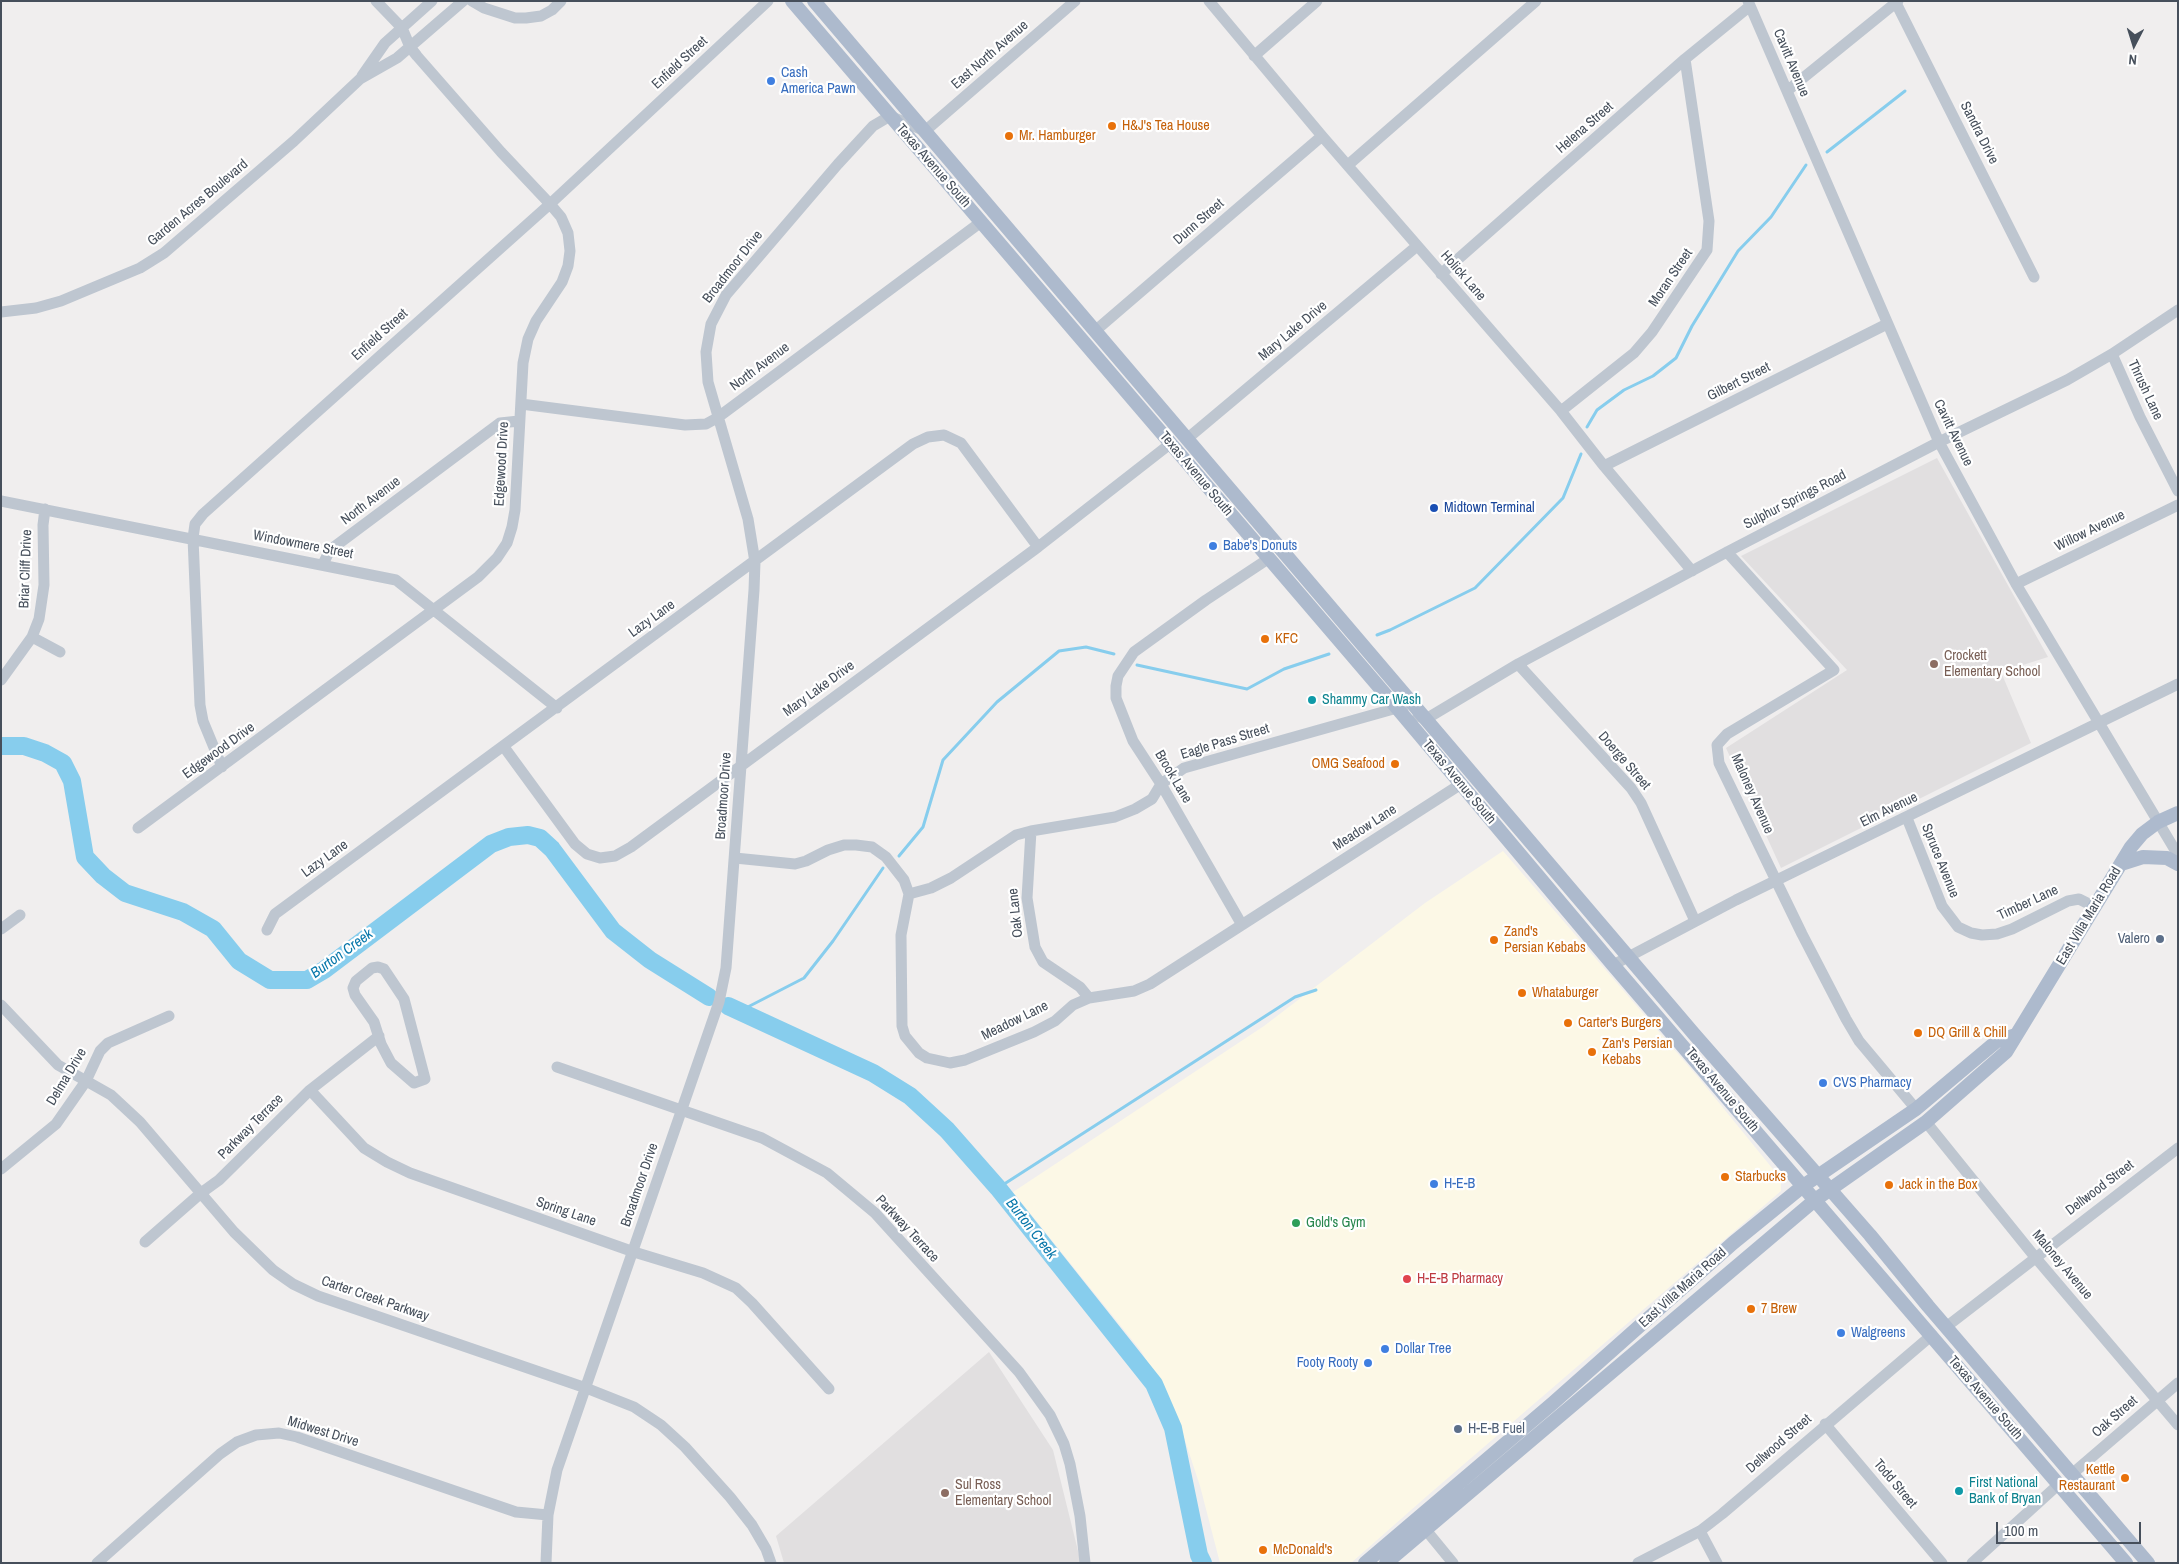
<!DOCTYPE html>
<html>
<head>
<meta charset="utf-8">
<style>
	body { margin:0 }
	#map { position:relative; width:2179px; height:1564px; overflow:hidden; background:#f0eeee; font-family:"Archivo Narrow",sans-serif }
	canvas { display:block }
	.frame { position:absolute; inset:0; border:2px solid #464f5b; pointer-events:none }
	.north { position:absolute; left:2109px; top:20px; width:50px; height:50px; -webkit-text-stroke:4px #fff; paint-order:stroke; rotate:185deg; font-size:14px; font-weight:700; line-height:20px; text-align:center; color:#464f5b }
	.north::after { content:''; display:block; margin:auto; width:18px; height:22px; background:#464f5b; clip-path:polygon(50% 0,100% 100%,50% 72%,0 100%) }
	.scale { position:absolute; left:1996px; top:1522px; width:145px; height:22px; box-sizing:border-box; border:2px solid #464f5b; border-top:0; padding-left:6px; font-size:15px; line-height:18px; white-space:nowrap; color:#464f5b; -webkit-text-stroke:4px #fff; paint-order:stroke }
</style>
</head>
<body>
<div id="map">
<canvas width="2179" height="1564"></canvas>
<div class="frame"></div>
<div class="north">N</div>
<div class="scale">100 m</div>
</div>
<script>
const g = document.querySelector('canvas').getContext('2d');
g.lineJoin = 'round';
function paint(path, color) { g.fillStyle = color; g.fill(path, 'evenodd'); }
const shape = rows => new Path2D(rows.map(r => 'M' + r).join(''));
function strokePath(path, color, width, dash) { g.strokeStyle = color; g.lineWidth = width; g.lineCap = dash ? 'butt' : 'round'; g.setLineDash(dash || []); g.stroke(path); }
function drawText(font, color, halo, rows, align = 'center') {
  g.font = font + ' "Archivo Narrow",sans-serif'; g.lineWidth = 4.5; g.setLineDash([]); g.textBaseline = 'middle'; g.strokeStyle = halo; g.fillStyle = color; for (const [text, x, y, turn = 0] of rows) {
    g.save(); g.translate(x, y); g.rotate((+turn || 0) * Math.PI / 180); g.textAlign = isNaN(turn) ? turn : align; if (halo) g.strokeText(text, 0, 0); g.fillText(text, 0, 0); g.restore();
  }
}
paint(shape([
	[1503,851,1698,1077,1781,1179,1781,1191,1427,1496,1351,1563,1220,1563,1200,1486,1175,1410,1141,1351,1013,1192,1264,1026,1425,903]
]), '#fcf8e6');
paint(shape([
	[1937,458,2048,657,2001,672,2031,743,1781,868,1726,748,1847,670,1741,556],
	[989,1352,1053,1450,1081,1563,784,1563,776,1536]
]), '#e1dfe0');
strokePath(shape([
	[1827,152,1905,91],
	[1587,427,1597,410,1624,390,1653,376,1676,358,1692,326,1738,251,1771,217,1806,165],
	[1377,635,1390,630,1475,588,1563,498,1581,454],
	[1137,665,1247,689,1284,669,1329,654],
	[899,856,923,827,943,760,997,702,1059,651,1086,647,1114,654],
	[740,1011,804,978,833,941,883,868],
	[998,1188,1295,997,1316,990]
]), '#87cded', 3);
strokePath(shape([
	[1,746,24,746,45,753,63,763,72,781,85,857,103,876,125,893,183,912,213,929,239,961,270,980,307,980,324,970,491,844,509,837,528,835,540,838,552,849,613,931,650,960,709,997],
	[728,1006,873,1073,910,1096,947,1130,998,1188,1154,1384,1173,1428,1199,1555,1203,1563]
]), '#87cded', 18);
strokePath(shape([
	[472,1,484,8,515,18,526,18,541,16,552,10,561,1],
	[1209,1,1322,136,1561,411,1604,466,1692,571],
	[1748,1,1939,442,2016,584,2178,855],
	[1896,3,2034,277],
	[1254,56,1317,1],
	[362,76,385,43,432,1],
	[1787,91,1898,1],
	[1348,165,1536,1],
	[1441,274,1685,59,1750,6],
	[1,312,36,308,61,301,140,268,164,253,294,141,360,79,397,58,463,1],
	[1095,331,1322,136],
	[2112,354,2140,417,2178,491],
	[521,404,685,425,706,424,717,418,981,222],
	[1561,411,1634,353,1652,332,1707,250,1709,221,1685,59],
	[1188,438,1417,246],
	[1604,466,1887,324],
	[1,501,396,580,557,708],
	[1727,552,1834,670,1727,734,1717,745,1719,763,1802,934,1846,1019,1859,1041,1916,1109],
	[323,564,330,550,500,423,519,421],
	[2016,584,2178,505],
	[32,637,60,652],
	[1518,664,1631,788,1641,803,1695,921],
	[1,680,32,637,39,619,44,585,43,525,45,509],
	[1418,716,1426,719,1518,664,1727,552,1939,442,2067,380,2112,354,2178,310],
	[504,747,575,844,587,854,600,858,615,856,631,847,1038,547,1170,444],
	[222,767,203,721,200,705,193,538,195,524,203,514,550,204,768,1],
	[1907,818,1942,906,1958,927,1971,933,1982,935,1997,934,2012,929,2068,901,2079,899,2095,907],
	[138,828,478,577,497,558,507,543,512,527,515,510,523,363,528,339,536,321,562,282,568,266,570,251,568,233,561,217,550,204,501,152,417,56,410,47,402,28,376,1],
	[1031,831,1027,898,1035,947,1043,962,1080,987,1089,998],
	[735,858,795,864,806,861,828,850,844,845,856,845,872,847,886,857,904,880,909,894,901,935,902,1026,905,1036,919,1053,927,1058,950,1063,965,1060,1034,1032,1055,1021,1073,1005,1089,998,1134,991,1150,984,1461,784],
	[909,894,931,888,951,878,1016,835,1031,831,1115,817,1135,809,1152,799,1161,784,1184,768,1397,708,1403,711],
	[1242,925,1161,784,1133,741,1116,698,1116,686,1118,676,1134,652,1206,600,1268,559],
	[1,929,20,915],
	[267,930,275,914,913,444,928,437,944,435,961,443,1038,547],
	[1613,965,1736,900,2178,684],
	[378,967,384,969,404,999,425,1079,414,1083,391,1063,381,1044,374,1022,355,995,353,988,356,981,372,968,378,967],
	[1,1005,58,1065,111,1095,140,1122,234,1232,273,1270,293,1284,318,1296,586,1388,634,1407,661,1425,685,1447,730,1497,752,1525,766,1549,771,1563],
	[557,1067,762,1138,827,1173,875,1213,1019,1372,1050,1415,1064,1444,1070,1464,1080,1516,1085,1563],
	[310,1090,364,1148,387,1162,410,1173,634,1252,703,1273,736,1288,752,1303,829,1389],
	[1926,1122,2035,1257,2178,1425],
	[1,1169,56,1124,86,1081,100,1051,108,1043,169,1016],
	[145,1242,201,1193,219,1180,310,1090,379,1036],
	[1946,1327,2178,1148],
	[1825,1424,1942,1563],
	[2072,1474,2178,1383],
	[1421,1524,1453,1563],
	[1700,1531,1717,1563],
	[97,1563,220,1454,237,1442,256,1435,279,1433,297,1437,516,1512,548,1515],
	[546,1563,548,1515,557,1470,719,1002,726,968,754,590,755,562,748,519,708,382,706,352,711,324,726,295,838,164,873,126,890,116,925,131,1075,1],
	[1638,1563,1700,1531,1722,1514,1932,1335],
	[1972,1563,2059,1484]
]), '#bec6d0', 11);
strokePath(shape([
	[792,1,1397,708,1613,965,2126,1563],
	[814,1,1694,1034,1870,1235,1928,1306,2148,1563],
	[2121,864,2143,857,2167,858,2178,864],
	[1365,1563,1553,1403,1733,1243,1803,1186,1916,1109,1997,1041,2016,1035],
	[1386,1563,1815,1200,1926,1122,2006,1052,2131,847,2142,834,2158,822,2178,813]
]), '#adbacd', 14);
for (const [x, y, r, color] of [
	[771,81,5,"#3f7fe0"],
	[1112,126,5,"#e8710a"],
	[1009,136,5,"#e8710a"],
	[1434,508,5,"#1a4fb4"],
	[1213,546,5,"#3f7fe0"],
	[1265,639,5,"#e8710a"],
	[1934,664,5,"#8d6e63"],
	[1312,700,5,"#0f9aa8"],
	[1395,764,5,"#e8710a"],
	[2160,939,5,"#5c6f8a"],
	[1494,940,5,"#e8710a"],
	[1522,993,5,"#e8710a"],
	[1568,1023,5,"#e8710a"],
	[1918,1033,5,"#e8710a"],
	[1592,1052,5,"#e8710a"],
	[1823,1083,5,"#3f7fe0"],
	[1725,1177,5,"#e8710a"],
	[1434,1184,5,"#3f7fe0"],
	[1889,1185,5,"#e8710a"],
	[1296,1223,5,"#2e9e5b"],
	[1407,1279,5,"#e0444e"],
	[1751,1309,5,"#e8710a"],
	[1841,1333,5,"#3f7fe0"],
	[1385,1349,5,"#3f7fe0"],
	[1368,1363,5,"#3f7fe0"],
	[1458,1429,5,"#5c6f8a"],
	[2125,1478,5,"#e8710a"],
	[1959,1491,5,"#0f9aa8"],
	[945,1493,5,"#8d6e63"],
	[1263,1550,5,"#e8710a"]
]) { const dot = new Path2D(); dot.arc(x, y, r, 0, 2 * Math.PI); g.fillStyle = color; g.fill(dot); strokePath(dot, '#fff', 2); }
drawText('14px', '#464f5b', '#fff', [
	["East North Avenue",990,55,-41],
	["Enfield Street",680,63,-43],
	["Cavitt Avenue",1791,63,67],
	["Helena Street",1585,128,-41],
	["Sandra Drive",1979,133,63],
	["Texas Avenue South",933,166,49],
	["Garden Acres Boulevard",198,203,-40],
	["Dunn Street",1199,222,-41],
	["Broadmoor Drive",733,267,-52],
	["Holick Lane",1463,276,49],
	["Moran Street",1671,278,-56],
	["Mary Lake Drive",1293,331,-40],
	["Enfield Street",380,335,-42],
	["North Avenue",760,367,-37],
	["Gilbert Street",1739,382,-27],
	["Thrush Lane",2145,390,65],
	["Cavitt Avenue",1953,433,64],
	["Edgewood Drive",502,464,-87],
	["Texas Avenue South",1196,474,50],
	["Sulphur Springs Road",1795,500,-27],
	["North Avenue",371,501,-37],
	["Willow Avenue",2090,531,-26],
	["Windowmere Street",303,545,11],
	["Briar Cliff Drive",26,569,-88],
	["Lazy Lane",652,619,-36],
	["Mary Lake Drive",819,689,-36],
	["Eagle Pass Street",1225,742,-17],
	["Edgewood Drive",219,751,-36],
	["Doerge Street",1624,761,49],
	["Brook Lane",1173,777,59],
	["Texas Avenue South",1459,782,50],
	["Maloney Avenue",1752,794,66],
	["Broadmoor Drive",724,796,-86],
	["Elm Avenue",1889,810,-26],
	["Meadow Lane",1365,828,-33],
	["Lazy Lane",325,859,-36],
	["Spruce Avenue",1940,861,68],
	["Timber Lane",2028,903,-25],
	["Oak Lane",1016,913,-96],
	["East Villa Maria Road",2089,916,-59],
	["Meadow Lane",1015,1021,-26],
	["Delma Drive",67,1077,-59],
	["Texas Avenue South",1722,1090,50],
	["Parkway Terrace",251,1127,-45],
	["Broadmoor Drive",640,1185,-71],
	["Dellwood Street",2100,1188,-37],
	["Spring Lane",566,1212,19],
	["Parkway Terrace",907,1229,47],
	["Maloney Avenue",2062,1265,50],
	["East Villa Maria Road",1683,1288,-42],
	["Carter Creek Parkway",375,1299,19],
	["Texas Avenue South",1985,1398,49],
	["Oak Street",2115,1417,-41],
	["Midwest Drive",323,1432,17],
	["Dellwood Street",1779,1444,-41],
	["Todd Street",1895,1484,50]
]);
drawText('14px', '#366cbe', '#fff', [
	["Cash",781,73],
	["America Pawn",781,89],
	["Babe's Donuts",1223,546],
	["CVS Pharmacy",1833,1083],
	["H-E-B",1444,1184],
	["Walgreens",1851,1333],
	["Dollar Tree",1395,1349],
	["Footy Rooty",1358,1363,"right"]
], 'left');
drawText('14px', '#c56008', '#fff', [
	["H&J's Tea House",1122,126],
	["Mr. Hamburger",1019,136],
	["KFC",1275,639],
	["OMG Seafood",1385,764,"right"],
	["Zand's",1504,932],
	["Persian Kebabs",1504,948],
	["Whataburger",1532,993],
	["Carter's Burgers",1578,1023],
	["DQ Grill & Chill",1928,1033],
	["Zan's Persian",1602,1044],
	["Kebabs",1602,1060],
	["Starbucks",1735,1177],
	["Jack in the Box",1899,1185],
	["7 Brew",1761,1309],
	["Kettle",2115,1470,"right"],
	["Restaurant",2115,1486,"right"],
	["McDonald's",1273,1550]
], 'left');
drawText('14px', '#164399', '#fff', [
	["Midtown Terminal",1444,508]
], 'left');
drawText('14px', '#785e54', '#fff', [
	["Crockett",1944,656],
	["Elementary School",1944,672],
	["Sul Ross",955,1485],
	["Elementary School",955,1501]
], 'left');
drawText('14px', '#0d838f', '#fff', [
	["Shammy Car Wash",1322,700],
	["First National",1969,1483],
	["Bank of Bryan",1969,1499]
], 'left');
drawText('14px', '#4e5e75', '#fff', [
	["Valero",2150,939],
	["H-E-B Fuel",1468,1429,"left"]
], 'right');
drawText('14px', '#27864d', '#fff', [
	["Gold's Gym",1306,1223]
], 'left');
drawText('14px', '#be3a42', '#fff', [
	["H-E-B Pharmacy",1417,1279]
], 'left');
drawText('italic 15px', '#0978ab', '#fff', [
	["Burton Creek",342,954,-36],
	["Burton Creek",1031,1229,52]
]);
</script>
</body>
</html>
